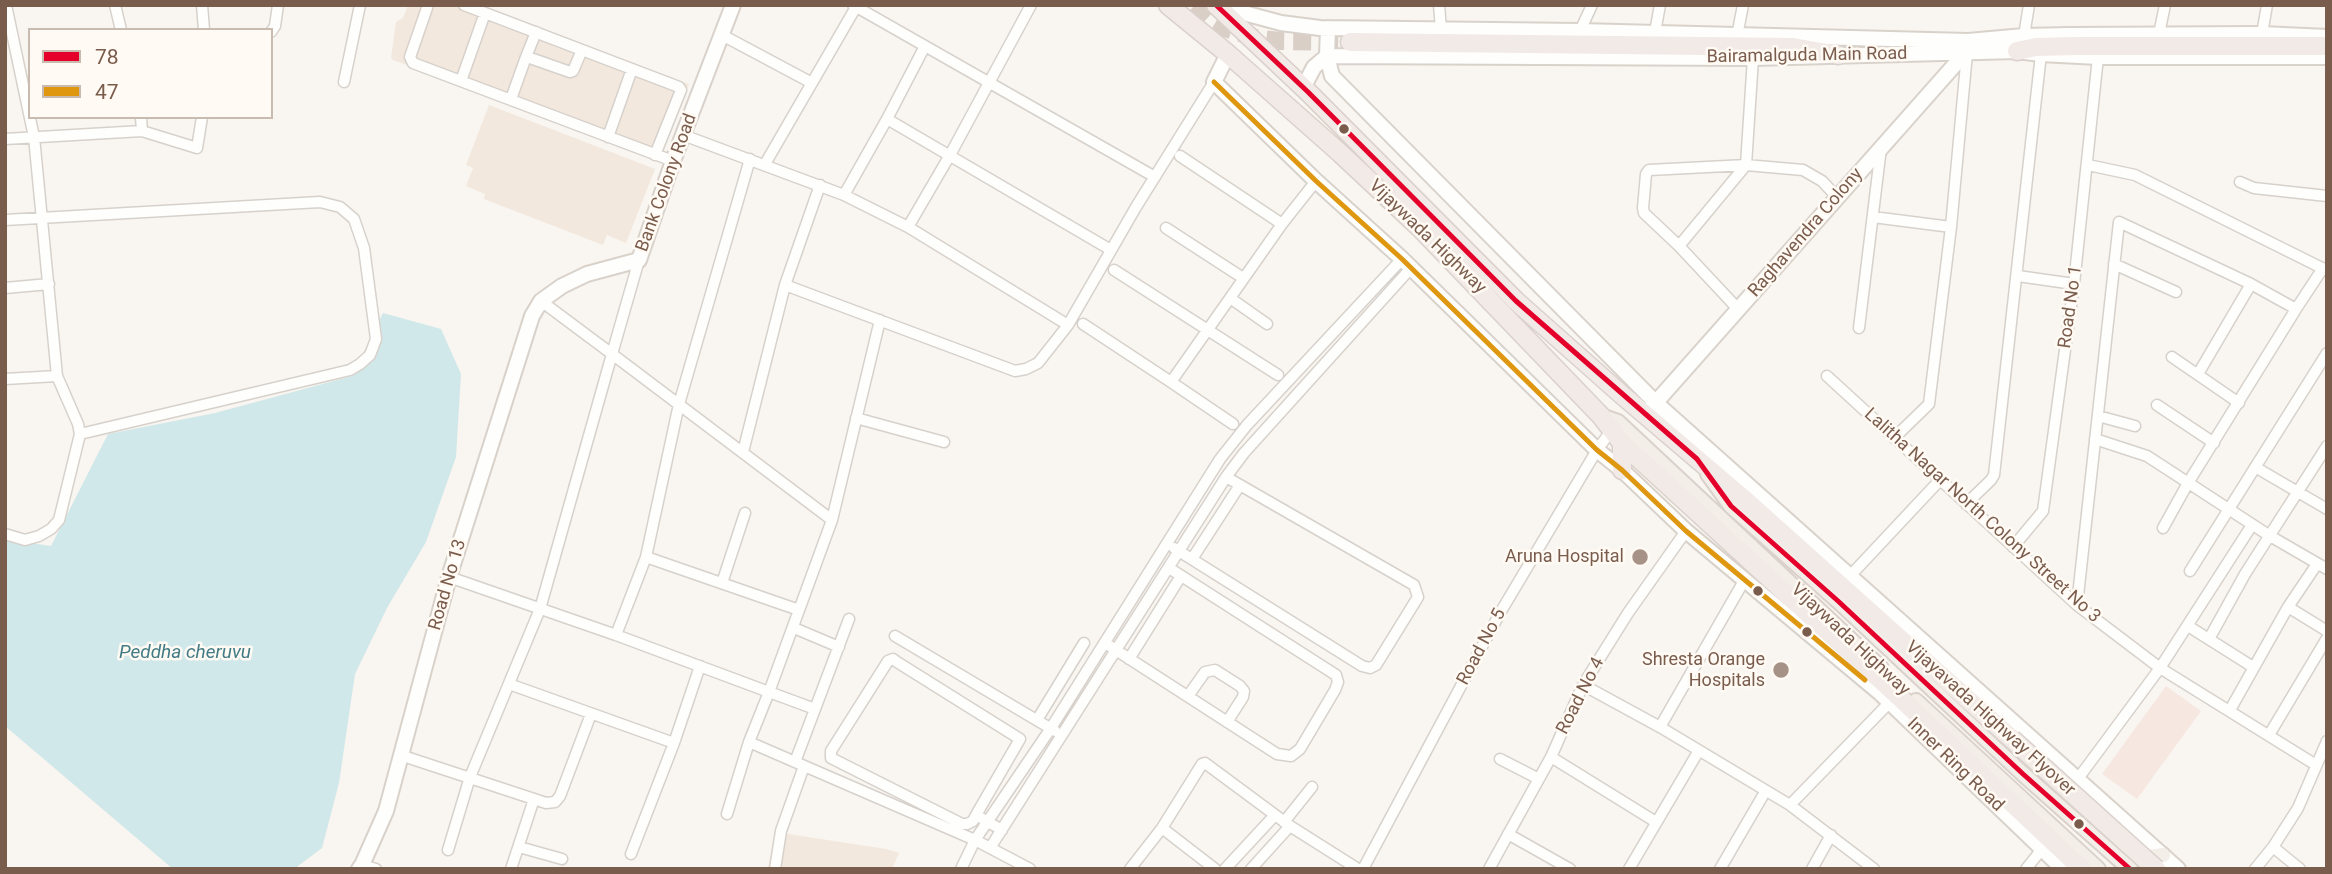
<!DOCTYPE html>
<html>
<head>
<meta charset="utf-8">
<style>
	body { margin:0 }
	#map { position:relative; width:2332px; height:874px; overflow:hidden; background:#f9f5f0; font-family:Roboto,sans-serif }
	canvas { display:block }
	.frame { position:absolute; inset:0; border:7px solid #7a5c4d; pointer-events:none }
	.legend { position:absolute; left:28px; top:28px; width:245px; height:91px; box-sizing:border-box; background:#fffaf3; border:2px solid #cabbb1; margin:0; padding:9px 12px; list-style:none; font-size:21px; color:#7a5c4d }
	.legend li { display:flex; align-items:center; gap:14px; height:35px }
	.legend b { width:35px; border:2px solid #cabbb1 }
</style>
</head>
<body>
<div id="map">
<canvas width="2332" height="874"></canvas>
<div class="frame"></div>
<ul class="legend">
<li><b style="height:9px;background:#e4002b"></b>78</li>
<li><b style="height:9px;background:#de970f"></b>47</li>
</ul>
</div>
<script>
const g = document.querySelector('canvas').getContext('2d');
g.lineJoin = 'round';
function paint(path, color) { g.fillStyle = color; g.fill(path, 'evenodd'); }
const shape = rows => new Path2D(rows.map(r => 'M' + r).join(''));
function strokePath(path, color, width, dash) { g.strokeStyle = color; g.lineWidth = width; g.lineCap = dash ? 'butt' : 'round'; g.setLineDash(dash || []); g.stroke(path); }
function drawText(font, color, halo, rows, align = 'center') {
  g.font = font + ' Roboto,sans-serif'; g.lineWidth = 5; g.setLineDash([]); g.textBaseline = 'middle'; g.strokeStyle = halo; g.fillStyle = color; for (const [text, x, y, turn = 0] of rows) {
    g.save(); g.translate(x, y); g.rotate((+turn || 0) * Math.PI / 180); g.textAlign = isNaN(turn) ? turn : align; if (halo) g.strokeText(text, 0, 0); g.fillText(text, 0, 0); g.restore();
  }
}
paint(shape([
	[408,5,482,5,689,84,659,162,520,106,393,60,391,58,396,22,403,18],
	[489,105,655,169,626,243,607,235,603,245,484,199,485,194,466,186,473,168,466,165],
	[775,832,886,849,899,853,892,869,768,869]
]), '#f2e8de');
paint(shape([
	[2166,686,2201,711,2137,799,2102,774]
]), '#f6e8e1');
paint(shape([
	[383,313,441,329,461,374,456,457,426,542,387,608,355,674,339,783,322,848,294,869,173,869,5,726,5,539,51,546,108,434,215,413,352,376]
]), '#d0e8ea');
strokePath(shape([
	[1195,5,1210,19,1225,28,1255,38,1279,41,1350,42]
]), '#d9cfc7', 18, [18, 9]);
const street = shape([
	[115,5,121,30],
	[202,5,204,30],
	[428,5,410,57,413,63,673,161],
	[464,5,679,87,681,90,655,155],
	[853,5,1155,177],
	[1439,5,1441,29],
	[1580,31,1592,5],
	[271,32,275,26,278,5],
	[536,32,526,57,533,59,570,72,573,71,582,50],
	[1655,32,1660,5],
	[2159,34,2165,5],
	[2262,34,2267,5],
	[722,35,812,83],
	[1737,36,1743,5],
	[2024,36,2029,5],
	[925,46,887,119,1111,250],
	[461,81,485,13],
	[344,82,360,5],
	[511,99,526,57],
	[142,131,197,148,202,117],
	[683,135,844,195,908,227,1068,325],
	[608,137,632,69],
	[5,139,142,131,141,117],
	[1180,156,1282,224],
	[765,164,856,7],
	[2088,165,2135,175,2326,270],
	[2240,182,2254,188,2327,196],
	[844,195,887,119],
	[1873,217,1951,227],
	[5,220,320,202,340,207,354,219,364,248,376,339,370,355,360,364,350,370,80,434],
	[908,227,950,155,1031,5],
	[1166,228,1243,278],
	[1679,246,1644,213,1643,208,1646,174,1649,170,1746,165,1803,170,1822,181,1838,198],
	[2114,264,2176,292],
	[1114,270,1278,375],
	[2018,276,2074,284],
	[785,285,1015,371,1026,369,1038,363,1068,325,1136,207,1214,82],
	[5,288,49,284],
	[1230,298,1267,324],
	[1739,310,1679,246,1746,165,1753,58],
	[1083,324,1171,382,1282,224,1316,181],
	[1859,328,1881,148],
	[2172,357,2239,403],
	[2198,374,2251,284],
	[1827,376,2077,605,2160,668,2316,765],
	[5,379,57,376],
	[1171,382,1233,424],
	[2157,405,2214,443],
	[2098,416,2135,426],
	[856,418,944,442],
	[1894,438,1929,404,1951,227,1967,53],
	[2095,439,2147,456,2270,536,2327,569],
	[743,452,785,285,820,185],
	[2255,467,2327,509],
	[1966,504,1991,480,1994,475,2041,54],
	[832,520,880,320],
	[2163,528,2188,483,2296,309,2323,268],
	[5,534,25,540,39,536,51,529,59,520,80,434,78,424,57,376,34,137,6,5],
	[2013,547,2043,511,2074,284,2098,57],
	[1174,548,1362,666,1370,668,1376,665,1418,597,1414,585,1226,477],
	[646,557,799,610],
	[1192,559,1240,485],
	[2190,571,2327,353],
	[1850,576,1940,480],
	[449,577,616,635,769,692,832,520,612,354,639,260],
	[722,583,745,513],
	[2077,605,2119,222,2251,284,2296,309],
	[2288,607,2327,631],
	[2188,626,2253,667],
	[794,628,839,647],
	[616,635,646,557,679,404,750,159],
	[895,636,1055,731],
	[2209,639,2245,574,2327,446],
	[1105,643,1277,754,1291,756,1300,749,1335,690,1338,682,1336,675,1169,568],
	[1129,659,1181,576],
	[509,684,674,743],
	[1583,685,1660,727,1790,805,1874,869],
	[1188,696,1205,672,1215,670,1240,686,1244,691,1243,697,1227,722],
	[815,709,769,692,749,742,975,840,1030,869],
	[2230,710,2288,607,2317,564],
	[1037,720,1084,643],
	[1660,727,1745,579],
	[2269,735,2327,638],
	[400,755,534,799],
	[1551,757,1656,822],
	[1500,759,1539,779],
	[795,762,849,619],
	[2077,780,2160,668,2252,525],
	[1790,805,1890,702],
	[727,814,749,742],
	[976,815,1020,739,897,662,893,659,888,661,831,751,831,758,962,824,967,824,973,821,976,815,1002,830],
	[1284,822,1312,787],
	[1162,828,1202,764,1205,763,1290,826,1358,869],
	[1508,834,1570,869],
	[519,847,562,859],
	[2273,847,2300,869],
	[990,848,1226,477,1244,453,1411,268],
	[448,850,470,777,540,609,612,354,541,301],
	[631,854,674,743,700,666],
	[362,865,376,869],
	[511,869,534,799,546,803,555,802,560,796,591,714],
	[775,869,781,831,804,766],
	[961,869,975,840,1051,728,1220,459,1247,425,1402,259],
	[1130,869,1162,828,1215,869],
	[1225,869,1275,815],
	[1251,869,1290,826],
	[1363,869,1500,613,1597,450,1611,431],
	[1489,869,1551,757,1583,685,1628,613,1686,531],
	[1629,869,1698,752],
	[1720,869,1765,792],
	[1812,869,1831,835],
	[2026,869,2042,849],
	[2255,869,2273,847,2298,808,2327,741]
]);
const secondary = shape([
	[1218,6,1281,23,1320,28,1580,31,1968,41,2024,36,2069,35,2262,34,2327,37],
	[1328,28,1327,56,1332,76,1656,403,2178,869],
	[1228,54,1214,82,1316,181,1402,259,1597,450,1622,470,1686,531,1880,693,2063,869],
	[1303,88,1314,67,1327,56,1753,58,2017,51,2041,54,2098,57,2327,57],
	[1650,409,1967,51],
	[359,869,362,865,386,811,449,577,532,316,541,301,562,286,587,274,639,260,673,161,733,5]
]);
const primary = shape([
	[1601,416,1618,422,1881,668],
	[1708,474,1731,506,1838,601,2023,774,2130,869],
	[1916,701,2098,869],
	[2136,859,2163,855]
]);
const highway = shape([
	[1168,5,1228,54,1340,153,1420,228,1601,416,1622,443,1897,695,2082,869],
	[1216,5,1308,92,1516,301,1622,395,1744,499,2012,739],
	[1350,42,1793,47,1838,55],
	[2017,51,2036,47,2076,46,2327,46],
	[1622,443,1622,470]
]);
strokePath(street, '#d7d1cb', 13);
strokePath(secondary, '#d9d2cb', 18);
strokePath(primary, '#dad1cc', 18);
strokePath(highway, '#dad1cc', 21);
strokePath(street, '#fefefd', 10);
strokePath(secondary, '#fefefd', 14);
strokePath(primary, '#f3eee8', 14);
strokePath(highway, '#f2eae7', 18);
const highwayBridge = shape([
	[2012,739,2156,869]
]);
strokePath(highwayBridge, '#dad1cc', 21, []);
strokePath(highwayBridge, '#f2eae7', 18);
strokePath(shape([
	[1216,5,1308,92,1516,301,1697,459,1731,506,1838,601,2023,774,2130,869]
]), '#e4002b', 5);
strokePath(shape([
	[1214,82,1316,181,1402,259,1597,450,1622,470,1686,531,1865,680]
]), '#de970f', 5);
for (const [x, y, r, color] of [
	[1344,129,6,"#7a5c4d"],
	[1640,557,9,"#a69286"],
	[1758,591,6,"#7a5c4d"],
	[1807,632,6,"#7a5c4d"],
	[1781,670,9,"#a69286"],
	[2079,824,6,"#7a5c4d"]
]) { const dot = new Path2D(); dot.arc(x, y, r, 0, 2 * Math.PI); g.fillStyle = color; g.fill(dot); strokePath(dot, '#fffaf3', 2.5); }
drawText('18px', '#7a5c4d', '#fffaf3', [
	["Bairamalguda Main Road",1807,56,-1],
	["Bank Colony Road",667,183,-70],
	["Raghavendra Colony",1806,233,-49],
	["Vijaywada Highway",1427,237,44],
	["Road No 1",2071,307,-82],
	["Lalitha Nagar North Colony Street No 3",1982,516,42],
	["Road No 13",448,585,-74],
	["Vijaywada Highway",1850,640,43],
	["Road No 5",1482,647,-62],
	["Road No 4",1581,696,-63],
	["Vijayavada Highway Flyover",1990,719,42],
	["Inner Ring Road",1955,765,44]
]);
drawText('18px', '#7a5c4d', '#fffaf3', [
	["Aruna Hospital",1624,557],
	["Shresta Orange",1765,660],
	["Hospitals",1765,681]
], 'right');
drawText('italic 19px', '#437c86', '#fffaf3', [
	["Peddha cheruvu",185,653]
]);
</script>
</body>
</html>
